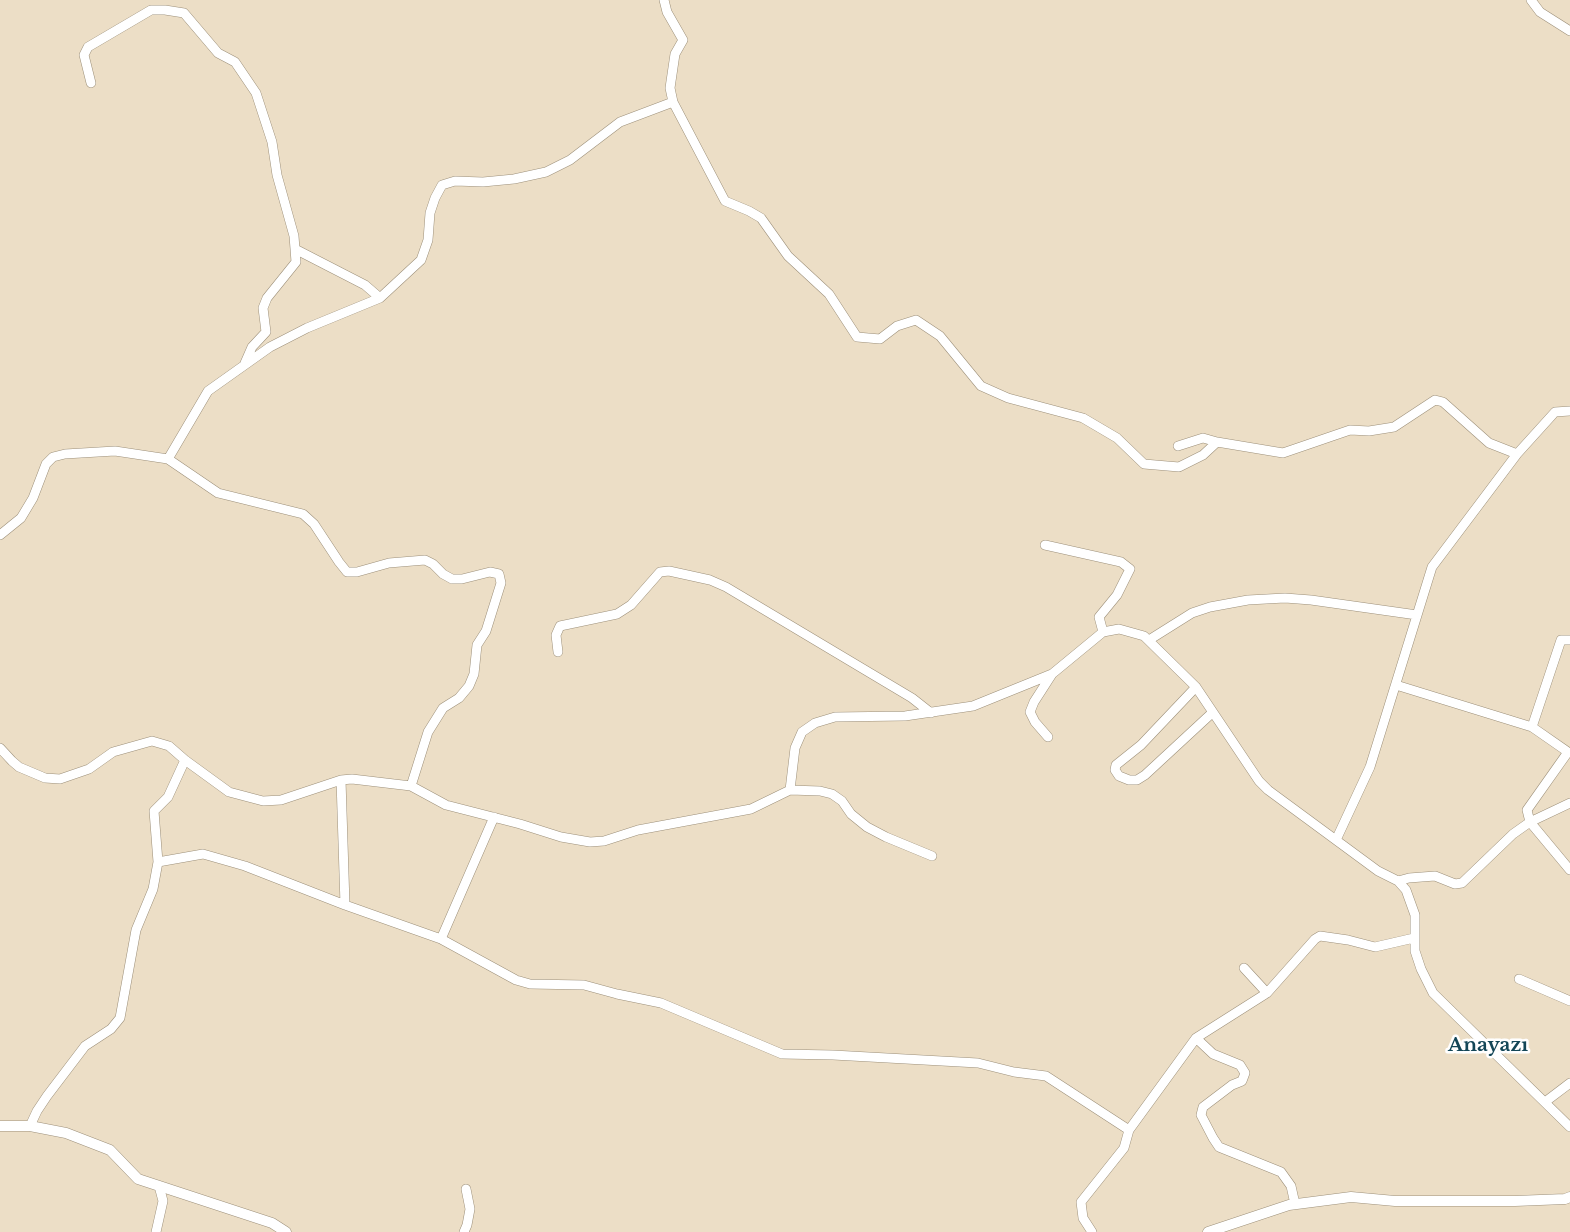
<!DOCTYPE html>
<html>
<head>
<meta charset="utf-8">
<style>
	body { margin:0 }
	canvas { display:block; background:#ecdec6 }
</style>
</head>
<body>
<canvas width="1570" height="1232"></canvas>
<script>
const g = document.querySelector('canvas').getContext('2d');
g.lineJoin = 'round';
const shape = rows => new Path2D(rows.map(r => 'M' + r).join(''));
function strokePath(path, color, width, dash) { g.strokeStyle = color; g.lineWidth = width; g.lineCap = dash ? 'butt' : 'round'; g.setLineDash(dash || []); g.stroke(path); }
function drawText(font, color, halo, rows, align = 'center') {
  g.font = font + ' "Libre Baskerville",serif'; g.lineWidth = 5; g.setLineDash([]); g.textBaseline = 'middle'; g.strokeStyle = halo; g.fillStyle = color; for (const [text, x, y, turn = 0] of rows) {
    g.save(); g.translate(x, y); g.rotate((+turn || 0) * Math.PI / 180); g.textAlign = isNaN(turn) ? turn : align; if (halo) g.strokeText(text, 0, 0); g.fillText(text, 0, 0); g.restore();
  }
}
const minor = shape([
	[664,0,667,12,683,40,675,54,670,88,673,102,725,201,749,211,761,218,788,256,829,294,857,337,880,339,897,326,916,320,940,336,981,386,1008,398,1083,418,1117,438,1144,464,1179,467,1203,455,1217,442,1283,453,1350,430,1369,431,1394,427,1435,400,1443,402,1489,443,1517,454],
	[1531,0,1540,12,1570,31],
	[91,83,84,55,88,47,151,10,165,10,184,13,218,53,235,62,256,93,272,142,277,175,294,236,296,262,267,298,263,308,266,332,252,347,245,363],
	[295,249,365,285,380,298],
	[1178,446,1203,438,1217,442],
	[168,459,208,391,270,347,307,328,380,298,421,260,428,240,430,213,435,198,442,185,455,181,483,182,514,179,546,172,570,160,620,122,673,102],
	[0,535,21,518,33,498,46,464,53,457,65,454,115,451,168,459,218,493,303,514,314,524,339,562,347,572,357,572,389,563,425,560,433,564,443,574,452,579,462,579,490,572,499,574,501,583,486,631,477,645,474,674,469,686,459,698,443,708,428,732,411,786],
	[1045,545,1121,562,1130,569,1117,595,1099,617,1103,632],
	[1149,640,1192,613,1210,607,1248,600,1285,598,1311,600,1417,615],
	[558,652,556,635,560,626,617,614,631,605,660,572,669,571,710,580,726,587,912,698,931,713],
	[1396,685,1532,727,1568,752,1527,810,1530,822,1570,870],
	[1196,687,1141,745,1116,765,1115,770,1119,776,1129,780,1137,780,1145,775,1212,713],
	[1532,727,1561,640,1570,640],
	[1048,737,1035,722,1030,712,1034,702,1052,674],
	[0,748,12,761,19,767,45,778,60,779,89,769,113,752,152,741,169,746,185,760,229,792,263,801,281,800,341,780,352,779,411,786,446,805,520,824,561,837,590,842,604,841,638,830,751,809,790,790,820,791,832,794,842,801,851,814,867,827,886,837,932,856],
	[341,780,345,905],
	[790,790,795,748,802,732,815,723,835,717,905,716,973,706,1052,674,1103,632,1119,629,1144,636,1196,687,1259,781,1268,790,1378,871,1398,881,1406,890,1415,915,1415,951,1421,969,1433,993,1570,1127],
	[1336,840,1370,767,1432,567,1517,454,1555,412,1570,411],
	[158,862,203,854,245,866,345,905,441,939,516,980,530,984,584,985,617,994,661,1003,782,1054,833,1055,978,1063,1014,1072,1046,1076,1129,1130],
	[1398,881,1409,878,1435,876,1455,884,1462,883,1513,834,1530,822,1570,803],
	[441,939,494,817],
	[1244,968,1267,993],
	[1519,979,1570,1001],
	[1196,1038,1213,1054,1240,1065,1245,1073,1242,1081,1232,1085,1203,1107,1201,1115,1213,1138,1219,1147,1281,1172,1291,1186,1295,1204],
	[1545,1102,1570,1083],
	[30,1126,37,1111,47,1096,85,1046,111,1029,120,1018,136,930,153,889,158,862,154,811,168,797,185,760],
	[156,1232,163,1201,159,1186],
	[464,1232,467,1225,470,1209,466,1189],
	[1092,1232,1083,1218,1081,1202,1124,1148,1129,1130,1196,1038,1267,993,1315,939,1320,936,1348,940,1375,947,1414,938]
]);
const tertiary = shape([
	[0,1126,30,1126,66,1133,110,1150,138,1179,272,1223,286,1232],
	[1208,1232,1289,1205,1351,1197,1395,1201,1515,1201,1565,1199,1570,1197]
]);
strokePath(minor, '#9d907a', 10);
strokePath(tertiary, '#9d907a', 11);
strokePath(minor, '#fff', 9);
strokePath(tertiary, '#fff', 10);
drawText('bold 19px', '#134657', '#fff', [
	["Anayazı",1488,1046]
]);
</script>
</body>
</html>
